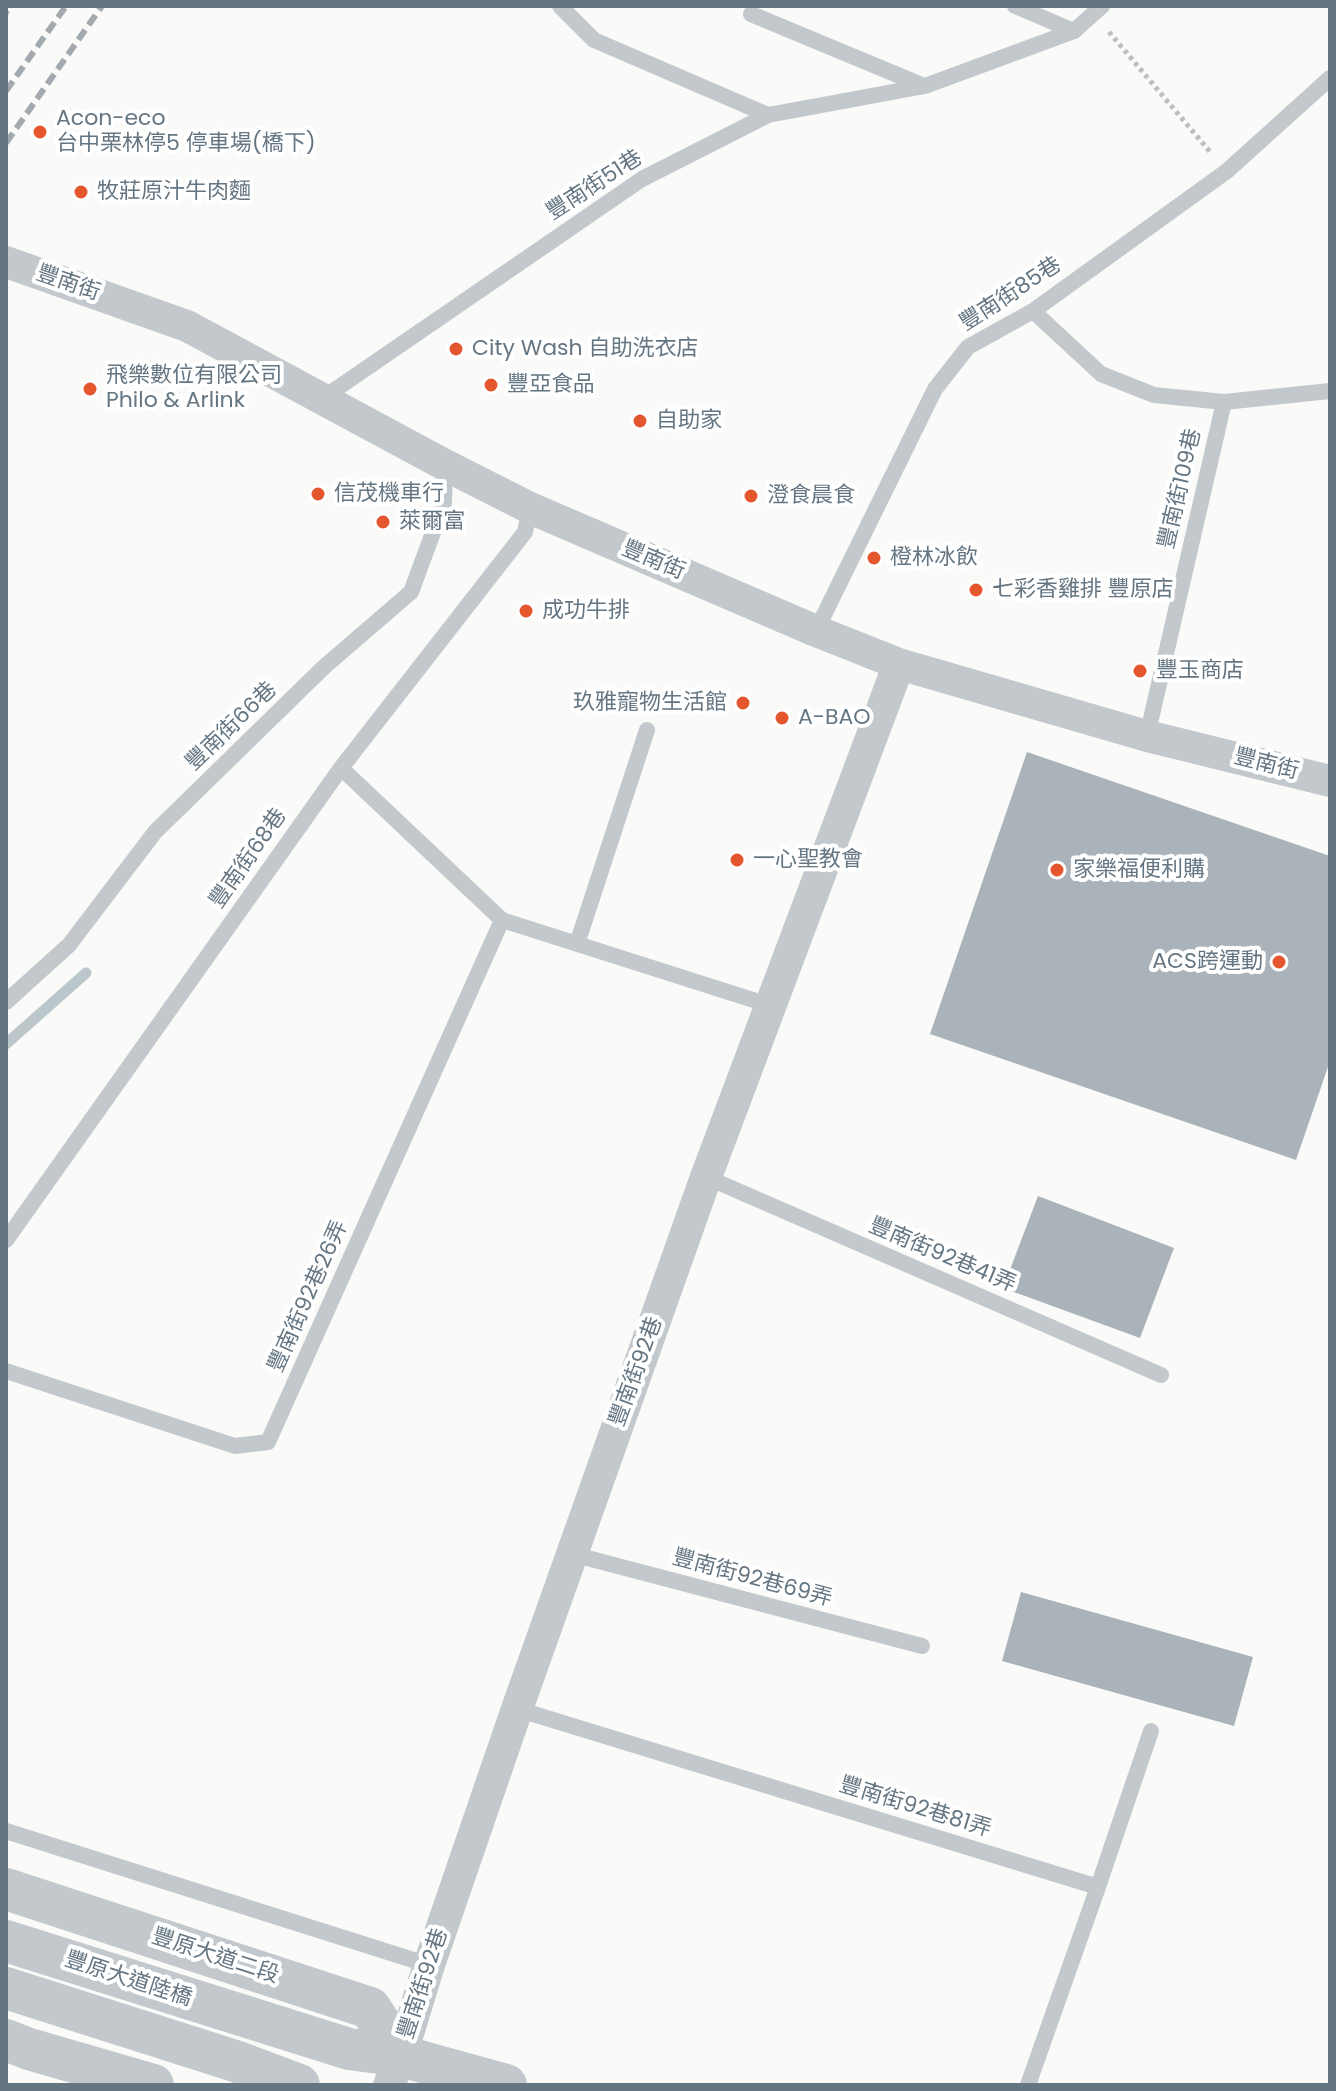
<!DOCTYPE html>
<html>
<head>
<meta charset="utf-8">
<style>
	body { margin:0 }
	#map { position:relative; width:1336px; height:2091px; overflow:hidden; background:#fafaf8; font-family:Poppins,sans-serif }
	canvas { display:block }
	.frame { position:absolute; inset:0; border:8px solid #657683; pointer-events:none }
</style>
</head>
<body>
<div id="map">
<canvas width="1336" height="2091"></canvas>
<div class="frame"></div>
</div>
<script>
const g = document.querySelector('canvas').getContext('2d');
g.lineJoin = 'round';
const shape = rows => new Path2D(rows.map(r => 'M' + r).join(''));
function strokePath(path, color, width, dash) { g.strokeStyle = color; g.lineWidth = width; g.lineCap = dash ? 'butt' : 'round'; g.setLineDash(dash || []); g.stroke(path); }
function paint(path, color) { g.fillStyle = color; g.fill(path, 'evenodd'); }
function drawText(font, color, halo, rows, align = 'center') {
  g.font = font + ' Poppins,"Noto Sans TC",sans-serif'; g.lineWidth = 8; g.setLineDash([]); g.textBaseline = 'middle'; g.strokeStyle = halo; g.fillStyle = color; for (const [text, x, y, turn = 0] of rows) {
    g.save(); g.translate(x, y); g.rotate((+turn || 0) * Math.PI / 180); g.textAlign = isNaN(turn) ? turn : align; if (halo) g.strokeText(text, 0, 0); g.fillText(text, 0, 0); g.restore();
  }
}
strokePath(shape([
	[6,1044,86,973]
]), '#bbc7cb', 11);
paint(shape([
	[1027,752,1330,856,1330,1061,1296,1160,930,1034],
	[1038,1196,1174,1248,1140,1338,1003,1288],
	[1021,1592,1253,1657,1234,1726,1002,1661]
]), '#aab3b9');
strokePath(shape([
	[6,14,11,6],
	[1109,32,1211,153]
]), '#bbbfc2', 5, [4, 4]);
strokePath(shape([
	[560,6,594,40,768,115],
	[1015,6,1074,31],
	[751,14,924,86],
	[1033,311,1101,374,1154,395,1224,402],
	[323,398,642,179,768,115,925,86,1074,31,1102,6],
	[816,631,935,389,968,347,1033,311,1227,171,1330,78],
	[1147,736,1224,402,1330,391],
	[341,768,502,920,769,1005],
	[577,944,647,730],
	[6,1002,69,945,155,832,324,667,411,592,444,503,445,465],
	[706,1177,1161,1375],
	[6,1240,341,768,525,532,530,508],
	[6,1371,235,1446,268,1442,502,920],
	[572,1554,922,1646],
	[517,1709,1098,1887,1028,2085],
	[6,1831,429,1965],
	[1098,1887,1151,1731]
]), '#c3c8cc', 16);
strokePath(shape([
	[6,262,187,326,445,465,530,508,816,631,899,664,1147,736,1330,781],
	[389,2085,401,2056,429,1965,517,1709,706,1177,899,664]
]), '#c3c8cc', 32);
strokePath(shape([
	[6,1889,370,2008,401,2056],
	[6,1941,349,2049,401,2056,506,2085],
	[6,1988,235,2061,299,2085],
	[6,2040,29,2049,153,2085]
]), '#c3c8cc', 42);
strokePath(shape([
	[6,91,66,6],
	[6,143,102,6]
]), '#a2aab0', 6, [12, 6]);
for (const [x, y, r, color] of [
	[40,132,8,"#e4572e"],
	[81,192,8,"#e4572e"],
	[456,349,8,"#e4572e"],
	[491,385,8,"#e4572e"],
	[90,389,8,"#e4572e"],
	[640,421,8,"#e4572e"],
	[318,494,8,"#e4572e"],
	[751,496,8,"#e4572e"],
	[383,522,8,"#e4572e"],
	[874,558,8,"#e4572e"],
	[976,590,8,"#e4572e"],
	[526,611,8,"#e4572e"],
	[1140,671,8,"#e4572e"],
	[743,703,8,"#e4572e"],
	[782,718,8,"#e4572e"],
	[737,860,8,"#e4572e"],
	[1057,870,8,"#e4572e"],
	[1279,962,8,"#e4572e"]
]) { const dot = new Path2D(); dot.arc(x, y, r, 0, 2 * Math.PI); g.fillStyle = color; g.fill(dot); strokePath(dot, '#fff', 3); }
drawText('22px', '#657683', '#fff', [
	["Acon-eco",56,119],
	["台中栗林停5 停車場(橋下)",56,144],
	["牧莊原汁牛肉麵",97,192],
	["City Wash 自助洗衣店",472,349],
	["飛樂數位有限公司",106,376],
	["Philo & Arlink",106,401],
	["豐亞食品",507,385],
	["自助家",656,421],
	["信茂機車行",334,494],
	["澄食晨食",767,496],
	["萊爾富",399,522],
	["橙林冰飲",890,558],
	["七彩香雞排 豐原店",992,590],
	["成功牛排",542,611],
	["豐玉商店",1156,671],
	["玖雅寵物生活館",727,703,"right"],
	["A-BAO",798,718],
	["一心聖教會",753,860],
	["家樂福便利購",1073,870],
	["ACS跨運動",1263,962,"right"]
], 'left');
drawText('22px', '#657683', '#fff', [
	["豐南街51巷",595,186,-33],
	["豐南街",68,284,19],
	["豐南街85巷",1011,295,-33],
	["豐南街109巷",1181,489,-77],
	["豐南街",653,561,23],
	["豐南街66巷",232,727,-44],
	["豐南街",1266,765,14],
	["豐南街68巷",249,859,-55],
	["豐南街92巷41弄",942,1256,23],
	["豐南街92巷26弄",309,1297,-66],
	["豐南街92巷",637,1372,-70],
	["豐南街92巷69弄",752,1579,15],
	["豐南街92巷81弄",915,1808,17],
	["豐原大道二段",215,1957,18],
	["豐原大道陸橋",128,1980,18],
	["豐南街92巷",424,1984,-72]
]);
</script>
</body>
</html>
